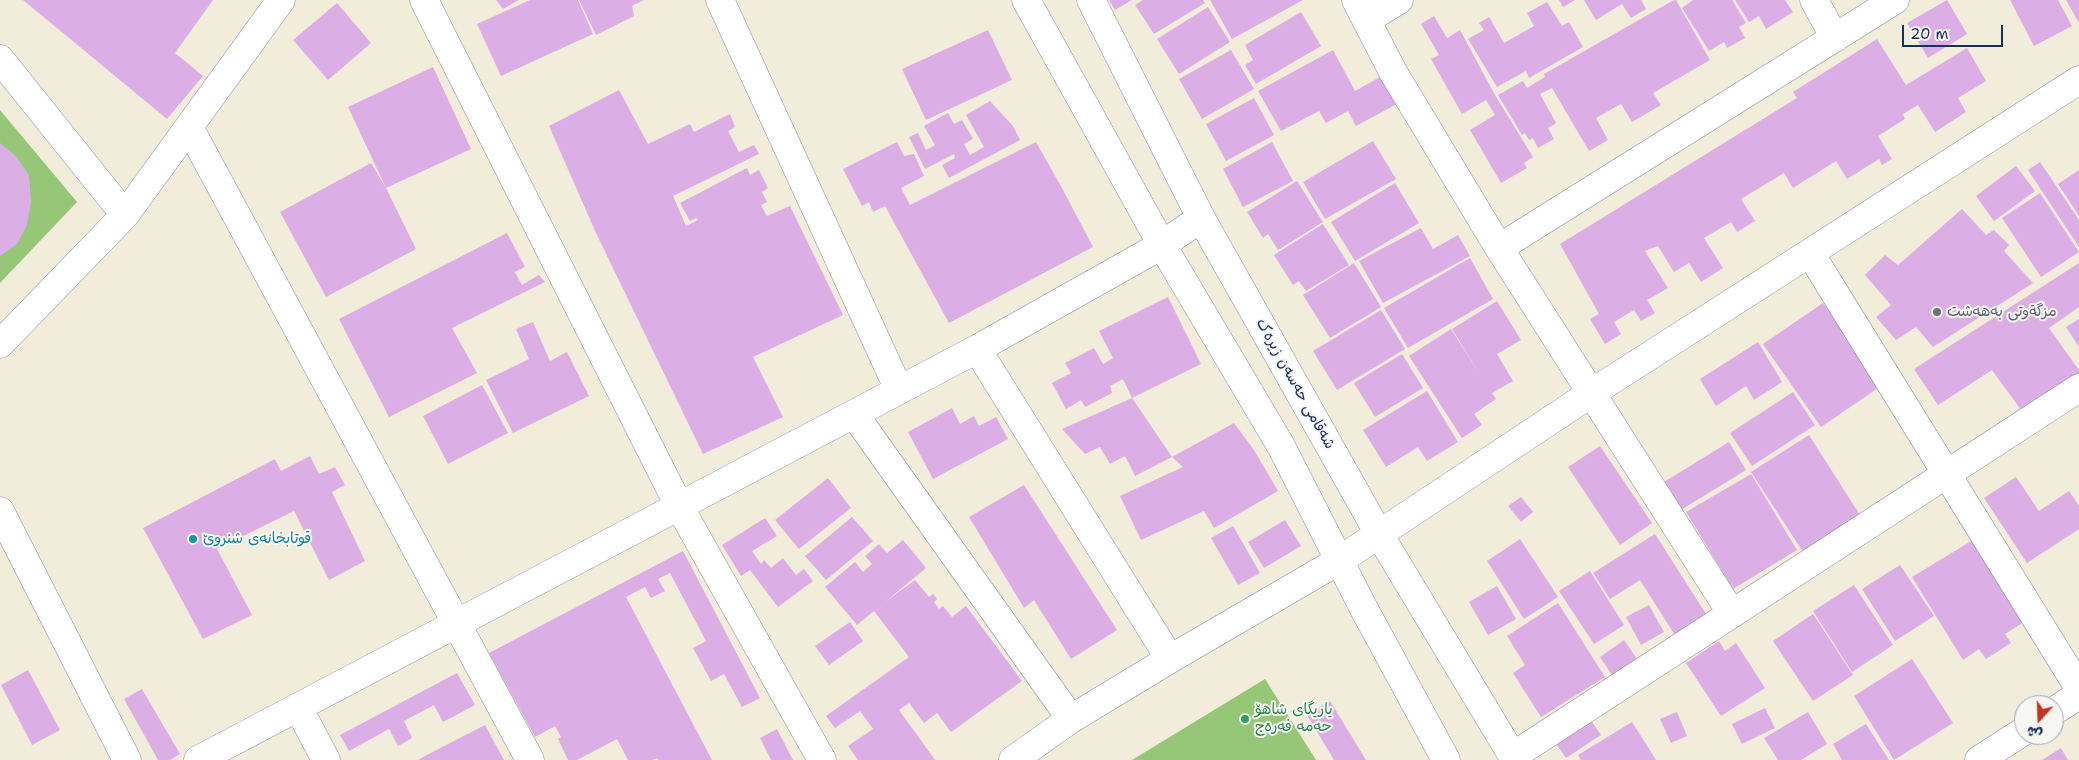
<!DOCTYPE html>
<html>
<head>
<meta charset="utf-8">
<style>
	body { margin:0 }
	#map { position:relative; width:2079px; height:760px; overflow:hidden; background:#f2ecdb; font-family:"Shantell Sans","Playpen Sans Arabic",sans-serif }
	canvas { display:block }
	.north { position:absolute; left:2014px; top:695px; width:50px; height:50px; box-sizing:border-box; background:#f6f6f2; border:1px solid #9ea6b7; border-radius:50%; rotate:200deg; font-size:14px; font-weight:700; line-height:20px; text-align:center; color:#1b2f5e }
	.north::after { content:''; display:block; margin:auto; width:18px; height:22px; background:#c8321e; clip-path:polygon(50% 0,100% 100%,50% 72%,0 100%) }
	.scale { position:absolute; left:1902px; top:25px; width:101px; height:22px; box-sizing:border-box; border:2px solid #1b2f5e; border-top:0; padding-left:6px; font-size:15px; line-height:18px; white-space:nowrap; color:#1b2f5e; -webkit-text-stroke:4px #f6f6f2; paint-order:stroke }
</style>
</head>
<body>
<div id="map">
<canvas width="2079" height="760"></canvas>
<div class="north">ش</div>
<div class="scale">20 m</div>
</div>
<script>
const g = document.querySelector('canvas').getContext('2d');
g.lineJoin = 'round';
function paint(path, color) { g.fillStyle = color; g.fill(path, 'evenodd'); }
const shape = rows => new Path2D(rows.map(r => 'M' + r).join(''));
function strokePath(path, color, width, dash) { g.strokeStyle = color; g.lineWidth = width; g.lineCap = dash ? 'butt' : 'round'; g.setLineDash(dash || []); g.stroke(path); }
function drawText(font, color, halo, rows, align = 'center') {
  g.font = font + ' "Shantell Sans","Playpen Sans Arabic",sans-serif'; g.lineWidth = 4; g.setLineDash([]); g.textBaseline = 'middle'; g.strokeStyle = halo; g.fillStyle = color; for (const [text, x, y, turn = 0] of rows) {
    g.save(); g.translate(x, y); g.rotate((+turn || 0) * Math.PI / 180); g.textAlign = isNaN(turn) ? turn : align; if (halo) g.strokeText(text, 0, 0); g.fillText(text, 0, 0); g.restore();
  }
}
paint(shape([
	[0,110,77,202,0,283],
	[1265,679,1316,760,1132,760]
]), '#95c777');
paint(shape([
	[23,0,213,0,175,53,203,76,167,119],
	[496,0,519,0,503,9],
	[530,0,578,0,593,34,501,76,477,24],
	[579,0,644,0,632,6,634,16,596,35],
	[1109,0,1132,0,1115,10],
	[1143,0,1203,0,1205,3,1154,34,1135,5],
	[1210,0,1303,0,1232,39],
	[1559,0,1575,0,1563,7],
	[1584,0,1641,0,1646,9,1631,18,1622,4,1596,20],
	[1674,0,1676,0,1710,60,1653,93,1661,105,1632,122,1621,104,1596,118,1608,140,1589,151,1552,88,1540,94,1556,123,1548,128,1554,139,1538,148,1533,138,1529,140,1525,133,1522,135,1498,95,1523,81,1527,88,1545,77,1544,74],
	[1693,0,1732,0,1746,23,1739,27,1745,38,1727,48,1724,42,1709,51,1682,8],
	[1735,0,1785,0,1793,12,1766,29,1759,16,1749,22],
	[1947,0,1967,34,1928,58,1907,23],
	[2010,0,2058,0,2072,26,2034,46],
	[2066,0,2079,0,2079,23],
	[1547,2,1562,26,1569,22,1583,47,1529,78,1526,71,1497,87,1468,39,1484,30,1479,23,1489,17,1504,43,1534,26,1527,13],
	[337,3,371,43,328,80,293,40],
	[1208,7,1230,42,1179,74,1157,39],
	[1301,12,1321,46,1256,84,1245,65,1253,60,1245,45],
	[1434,16,1447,38,1460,30,1495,95,1533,157,1524,163,1527,168,1501,183,1470,130,1495,115,1486,100,1462,114,1431,59,1439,55,1421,24],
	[988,30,1012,80,926,120,902,69],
	[1877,39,1906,85,1967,48,1986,81,1958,98,1966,112,1935,132,1918,105,1903,114,1905,119,1878,136,1892,159,1882,165,1879,159,1847,179,1836,161,1793,188,1784,173,1741,199,1755,221,1737,232,1731,222,1704,238,1723,268,1701,282,1689,263,1674,272,1658,246,1645,251,1668,288,1647,300,1655,313,1641,321,1634,310,1614,322,1621,334,1605,344,1590,319,1599,314,1560,244,1797,98,1793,92],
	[1231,50,1254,89,1202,119,1179,79],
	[1333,50,1355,91,1382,76,1397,104,1356,126,1348,111,1326,123,1319,111,1281,131,1258,91],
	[433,67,471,149,386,188,348,107],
	[619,90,648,144,690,124,694,132,730,114,735,127,728,131,739,152,754,145,759,154,673,196,686,226,698,220,696,218,690,221,680,203,747,168,750,175,759,170,768,188,762,192,767,202,761,205,767,216,790,206,843,315,753,357,783,417,703,454,596,233,549,126],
	[1254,98,1274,135,1226,161,1206,124],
	[990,101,1013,126,1020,140,949,178,942,165,955,158,954,154,925,169,909,137,918,133,926,150,935,145,924,126,948,113,954,124,962,120,973,139,964,144,970,155,984,147,966,115],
	[1373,141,1396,179,1325,219,1303,182],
	[897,142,904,156,914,154,924,176,901,188,910,205,1036,142,1062,188,1093,247,949,323,885,206,873,212,869,202,862,206,843,169],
	[1272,142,1293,181,1243,207,1223,169],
	[0,143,16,156,29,175,31,202,27,225,17,244,0,256],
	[2040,162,2079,220,2079,247,2028,170],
	[371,163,386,188,416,249,326,297,280,212],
	[2016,166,2035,191,1994,221,1976,196],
	[2079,170,2079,216,2058,184],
	[1297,181,1323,222,1278,250,1268,234,1263,238,1247,212],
	[1395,183,1419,223,1355,261,1331,222],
	[2040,193,2079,252,2041,277,2002,218],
	[1962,209,1986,235,1994,230,2009,245,2004,251,2033,283,1933,347,1916,327,1896,340,1876,317,1891,305,1865,275,1885,255,1898,265],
	[1323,224,1349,265,1306,291,1299,281,1293,285,1274,255],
	[1421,228,1433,249,1458,235,1470,256,1383,303,1359,261],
	[507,233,525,267,515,272,522,285,539,275,545,282,452,328,477,373,389,417,339,319],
	[1470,258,1493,299,1408,348,1384,308],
	[1354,263,1381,307,1330,338,1303,295],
	[2079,263,2079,307,2049,328,2079,370,2079,373,2024,414,1992,370,1938,405,1914,369],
	[1168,297,1201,364,1132,398,1123,379,1110,386,1112,393,1085,407,1081,400,1066,409,1052,383,1071,373,1065,363,1094,348,1103,364,1113,358,1099,331],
	[1497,301,1521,340,1497,354,1513,381,1492,393,1496,399,1474,414,1482,425,1462,438,1409,356,1451,329,1481,376,1452,329],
	[1823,303,1881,386,1821,427,1763,344],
	[1381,310,1405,349,1337,390,1313,351],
	[2079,319,2079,347,2066,327],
	[533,322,550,361,567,352,589,396,513,433,486,380,529,359,516,329],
	[1758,342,1782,382,1754,400,1746,386,1716,406,1700,379],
	[1402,354,1423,388,1375,417,1354,383],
	[482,385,508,433,448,464,423,416],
	[1427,391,1458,442,1427,461,1418,447,1386,467,1363,430],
	[1793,392,1815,425,1752,466,1730,433],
	[1132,398,1172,457,1234,423,1254,450,1278,491,1214,528,1204,511,1141,540,1120,496,1183,467,1172,457,1135,476,1125,456,1110,464,1100,447,1085,454,1062,429],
	[952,408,960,424,974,416,979,426,996,417,1008,439,933,479,908,432],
	[1809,435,1860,515,1803,552,1751,472],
	[1729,442,1746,470,1681,510,1664,482],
	[1600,446,1652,523,1620,545,1568,467],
	[310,456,319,474,335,467,345,485,332,492,365,561,329,580,294,511,217,549,252,615,203,639,143,528,275,459,281,471],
	[1751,474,1797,550,1733,589,1686,512],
	[2016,477,2039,511,2069,491,2079,506,2079,529,2027,563,1984,498],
	[828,478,851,508,799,549,775,520],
	[1024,485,1117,630,1071,659,1034,600,1024,608,969,517],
	[1521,497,1533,512,1521,522,1508,506],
	[852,517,873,541,826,580,805,556],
	[765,518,777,536,752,551,761,564,764,560,771,568,783,558,796,575,804,569,813,581,778,607,750,570,741,576,722,545],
	[1285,520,1301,546,1264,568,1248,542],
	[1233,526,1260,573,1238,585,1211,538],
	[1655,534,1708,617,1676,637,1640,580,1610,599,1593,573],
	[1520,539,1558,597,1524,619,1487,561],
	[903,540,926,568,885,602,915,580,929,597,933,594,937,599,934,602,939,609,943,606,952,617,966,606,1022,681,951,732,937,713,924,723,909,703,899,710,935,760,858,760,848,746,873,729,860,711,835,728,826,716,909,657,874,611,857,625,825,587,855,562,863,572,872,564,865,556,879,544,887,553],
	[1973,540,2024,622,2005,634,2011,643,1986,659,1979,649,1963,660,1912,577],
	[683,551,760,698,742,707,724,674,711,681,693,648,706,641,670,573,658,579,665,591,651,598,645,587,626,597,712,760,659,760,657,758,652,760,628,760,617,739,577,760,568,760,558,739,561,737,555,726,535,737,489,653],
	[1900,565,1934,616,1895,641,1862,589],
	[1590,571,1624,625,1594,644,1559,591],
	[1854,585,1893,645,1852,672,1813,611],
	[1497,586,1516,619,1488,635,1469,602],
	[1558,603,1605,677,1541,717,1513,673,1525,665,1507,636],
	[1649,605,1664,632,1641,645,1626,617],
	[1813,614,1853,675,1813,701,1773,641],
	[850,622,863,641,829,665,815,646],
	[1624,640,1637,659,1612,675,1600,657],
	[1719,641,1725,651,1736,643,1765,688,1721,716,1686,663],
	[1912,659,1953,723,1894,760,1854,696],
	[28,670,60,730,32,745,1,685],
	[457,673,475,705,443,722,434,705,404,721,412,738,398,746,389,729,349,751,340,735],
	[142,689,180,754,170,760,158,760,124,699],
	[1330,701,1366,760,1334,760,1307,715],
	[1765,708,1775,728,1742,744,1732,724],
	[1677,712,1687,736,1671,743,1660,719],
	[1808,712,1827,744,1801,760,1778,760,1764,738],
	[1590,719,1601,735,1566,758,1555,742],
	[1632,722,1656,760,1581,760,1578,755],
	[1866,724,1889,760,1842,760,1833,744],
	[485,725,504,760,418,760,425,756],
	[777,729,793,760,771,760,760,738],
	[2061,748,2068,760,2042,760]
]), '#dbaee5');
const street = shape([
	[424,0,679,506,822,760],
	[720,0,899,390],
	[1356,0,1393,72,1499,248,1732,614],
	[1814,0,1835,38],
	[1366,20,1399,0],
	[0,59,125,215],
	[189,127,530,760],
	[1499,248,1895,0],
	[1810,253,2079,688],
	[0,344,125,215,281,0],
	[977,349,1170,659],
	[854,414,1071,719],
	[0,511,127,760],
	[298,707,326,760],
	[2054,711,2079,695],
	[1513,756,2079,388],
	[198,760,977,349,1162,245,1201,218],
	[1013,760,1071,719,1170,659,1340,560,1590,394,2079,80],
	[1979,760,2024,731]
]);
const secondary = shape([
	[1026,0,1162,245,1281,446,1363,607,1446,760],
	[1091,0,1201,218,1379,534,1515,760]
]);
strokePath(street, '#868e9c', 29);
strokePath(secondary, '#868e9c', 29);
strokePath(street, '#fff', 28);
strokePath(secondary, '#fff', 28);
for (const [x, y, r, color] of [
	[1937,312,5,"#6b7280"],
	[193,539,5,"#0f9aa8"],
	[1245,719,5,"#2e9e5b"]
]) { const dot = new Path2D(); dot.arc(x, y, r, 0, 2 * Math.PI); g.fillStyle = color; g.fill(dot); strokePath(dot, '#f6f6f2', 2); }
drawText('15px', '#5b616d', '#f6f6f2', [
	["مزگةوتى بەھەشت",1947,312]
], 'left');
drawText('15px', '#1b2f5e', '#f6f6f2', [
	["شەقامی حەسەن زیرەک",1295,384,61]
]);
drawText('15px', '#0d838f', '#f6f6f2', [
	["قوتابخانەی شنروێ",203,539]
], 'left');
drawText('15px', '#27864d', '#f6f6f2', [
	["یاریگای شاهۆ",1255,710],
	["حەمە فەرەج",1255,727]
], 'left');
</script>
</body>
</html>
